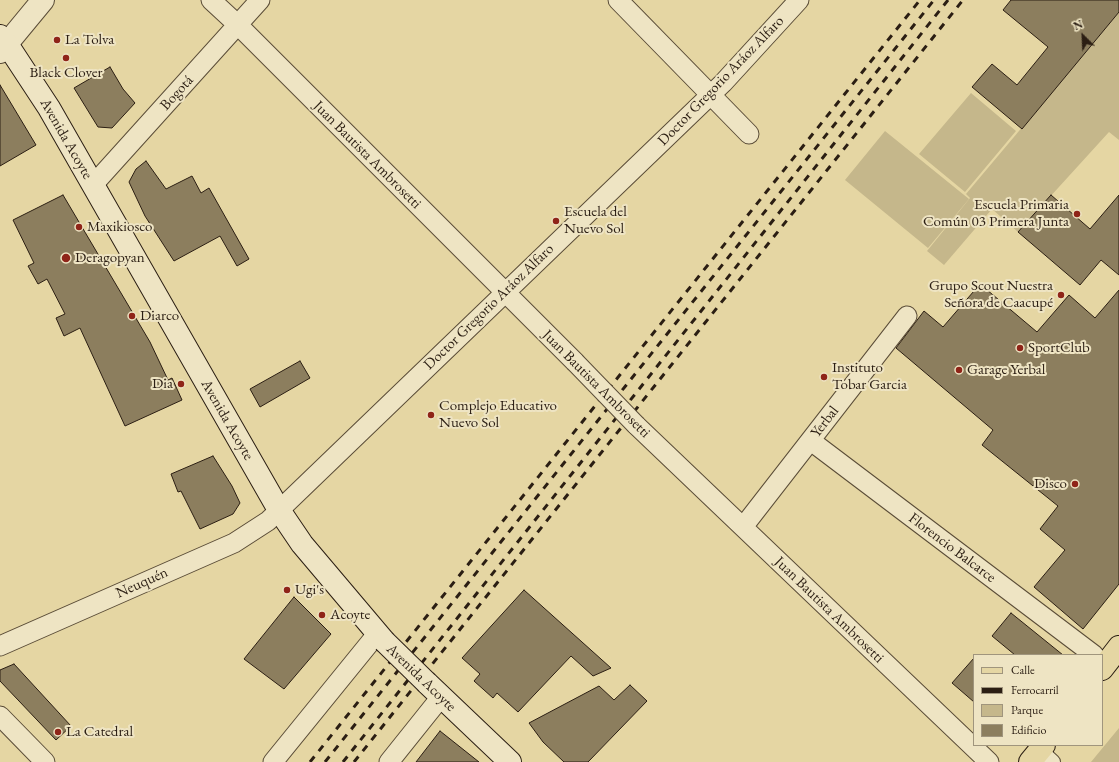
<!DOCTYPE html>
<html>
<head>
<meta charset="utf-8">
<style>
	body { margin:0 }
	#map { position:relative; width:1119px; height:762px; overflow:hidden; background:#e5d6a3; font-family:"EB Garamond",serif }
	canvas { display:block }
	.legend { position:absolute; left:973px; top:654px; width:130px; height:92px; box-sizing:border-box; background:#eee4c3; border:1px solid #a0957d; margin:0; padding:5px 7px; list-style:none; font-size:12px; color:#2b1e13 }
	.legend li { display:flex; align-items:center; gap:8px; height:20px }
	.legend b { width:20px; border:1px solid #a0957d }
	.north { position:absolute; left:1063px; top:16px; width:40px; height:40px; -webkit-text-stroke:3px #eee4c3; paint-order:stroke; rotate:336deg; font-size:11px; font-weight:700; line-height:16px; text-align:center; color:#2b1e13 }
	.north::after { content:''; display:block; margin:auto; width:14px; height:18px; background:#2b1e13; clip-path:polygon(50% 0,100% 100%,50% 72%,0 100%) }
</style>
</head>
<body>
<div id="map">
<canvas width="1119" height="762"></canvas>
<ul class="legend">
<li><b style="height:5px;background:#e5d6a3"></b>Calle</li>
<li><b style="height:5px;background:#2b1e13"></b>Ferrocarril</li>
<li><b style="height:11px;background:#c5b78b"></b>Parque</li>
<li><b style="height:11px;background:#8c7e5e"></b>Edificio</li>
</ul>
<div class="north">N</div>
</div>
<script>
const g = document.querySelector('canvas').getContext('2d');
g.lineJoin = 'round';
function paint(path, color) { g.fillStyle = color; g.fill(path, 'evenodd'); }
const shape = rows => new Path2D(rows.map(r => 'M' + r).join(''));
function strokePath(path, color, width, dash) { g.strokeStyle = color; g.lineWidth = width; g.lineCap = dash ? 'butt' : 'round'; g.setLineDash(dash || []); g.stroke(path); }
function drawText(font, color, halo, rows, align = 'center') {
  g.font = font + ' "EB Garamond",serif'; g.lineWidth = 4; g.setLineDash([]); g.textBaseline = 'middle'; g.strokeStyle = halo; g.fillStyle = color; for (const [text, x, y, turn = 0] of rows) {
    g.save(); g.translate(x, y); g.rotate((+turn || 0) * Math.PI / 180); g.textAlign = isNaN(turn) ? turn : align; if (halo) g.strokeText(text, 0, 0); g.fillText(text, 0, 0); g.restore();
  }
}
paint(shape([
	[1119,12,1119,140,1109,132,1018,232,992,209,944,265,927,251,970,198,966,194],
	[971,93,1016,131,965,192,919,154],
	[885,131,969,199,928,248,845,180],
	[1119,728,1119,762,1091,762]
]), '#c5b78b');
const building = shape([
	[1011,0,1119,0,1119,12,1022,129,972,87,992,64,1017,85,1048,47,1003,10,1011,0],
	[110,67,123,89,135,103,112,128,98,127,74,88,110,67],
	[0,85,36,145,0,166,0,85],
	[146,161,166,189,192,176,201,193,209,188,249,259,237,266,220,236,174,261,145,216,129,182,136,169,146,161],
	[63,195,150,342,168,380,172,378,182,400,125,426,80,328,64,336,56,318,65,314,47,279,38,284,28,266,34,263,13,220,63,195],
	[1051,195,1090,229,1119,195,1119,275,1101,260,1080,285,1018,232,1051,195],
	[980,284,1037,332,1069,295,1095,318,1119,290,1119,584,1083,629,1034,587,1065,550,1040,529,1058,506,982,445,993,430,896,348,924,311,943,327,980,284],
	[300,361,310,378,260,407,250,389,300,361],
	[213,456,232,486,240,503,233,514,200,529,181,491,178,492,171,474,213,456],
	[524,590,611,668,593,676,571,656,518,712,497,693,493,698,474,681,480,674,462,658,524,590],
	[294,597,331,634,284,689,244,659,294,597],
	[1011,613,1063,655,1015,655,992,636,1011,613],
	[974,658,974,702,952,683,974,658],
	[14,664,71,726,56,740,0,681,0,670,14,664],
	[630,685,647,701,588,762,564,762,543,742,529,723,599,686,614,700,630,685],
	[440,731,479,762,416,762,440,731]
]);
paint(building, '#8c7e5e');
strokePath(building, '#2b1e13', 1);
const pedestrian = shape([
	[1040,750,1053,762]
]);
const minor = shape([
	[211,0,238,25,575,362],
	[618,0,749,134],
	[93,185,260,0],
	[636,425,989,762],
	[811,441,1094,655],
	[743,527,907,316],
	[0,646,234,543,268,521,723,83,799,0],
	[0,716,45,762],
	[273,762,377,634],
	[389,762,441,697]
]);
const tertiary = shape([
	[0,52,43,0]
]);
const secondary = shape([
	[0,36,7,44,49,108,279,510,302,544,384,641],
	[427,683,510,762]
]);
const primary = shape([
	[1102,669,1119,647],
	[1030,762,1044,745]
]);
strokePath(pedestrian, '#5a4c37', 16);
strokePath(minor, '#5a4c37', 21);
strokePath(tertiary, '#5a4c37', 24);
strokePath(secondary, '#2b1e13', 24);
strokePath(primary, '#2b1e13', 24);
strokePath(pedestrian, '#eee4c3', 14);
strokePath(minor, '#eee4c3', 19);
strokePath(tertiary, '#eee4c3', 22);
strokePath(secondary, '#eee4c3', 22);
strokePath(primary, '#e5d6a3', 22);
strokePath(shape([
	[310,762,920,0],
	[325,762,934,0],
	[343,762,948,0],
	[354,762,963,0]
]), '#2b1e13', 3, [7, 7]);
const minorBridge = shape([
	[575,362,636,425]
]);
const secondaryBridge = shape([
	[384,641,427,683]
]);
strokePath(minorBridge, '#5a4c37', 21, []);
strokePath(secondaryBridge, '#2b1e13', 24, []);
strokePath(minorBridge, '#eee4c3', 19);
strokePath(secondaryBridge, '#eee4c3', 22);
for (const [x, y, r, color] of [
	[57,40,4,"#8f2418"],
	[66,58,4,"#8f2418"],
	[1077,214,4,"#8f2418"],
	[556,221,4,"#8f2418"],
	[79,227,4,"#8f2418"],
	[66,258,5,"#8f2418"],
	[1061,295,4,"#8f2418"],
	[132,316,4,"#8f2418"],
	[1020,348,4,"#8f2418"],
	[959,370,4,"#8f2418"],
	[824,377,4,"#8f2418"],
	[181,384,4,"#8f2418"],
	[431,415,4,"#8f2418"],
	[1075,484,4,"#8f2418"],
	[287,590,4,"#8f2418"],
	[322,615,4,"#8f2418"],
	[58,732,4,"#8f2418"]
]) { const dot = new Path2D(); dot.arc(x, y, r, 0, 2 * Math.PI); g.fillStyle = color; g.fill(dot); strokePath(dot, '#eee4c3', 1.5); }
drawText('15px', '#2b1e13', '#eee4c3', [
	["La Tolva",65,40],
	["Black Clover",66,73,"center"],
	["Escuela Primaria",1069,205,"right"],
	["Común 03 Primera Junta",1069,222,"right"],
	["Escuela del",564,212],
	["Nuevo Sol",564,229],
	["Maxikiosco",87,227],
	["Deragopyan",75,258],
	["Grupo Scout Nuestra",1053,286,"right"],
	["Señora de Caacupé",1053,303,"right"],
	["Diarco",140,316],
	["SportClub",1028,348],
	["Instituto",832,368],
	["Tobar Garcia",832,385],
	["Garage Yerbal",967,370],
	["Dia",173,384,"right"],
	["Complejo Educativo",439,406],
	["Nuevo Sol",439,423],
	["Disco",1067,484,"right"],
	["Ugi's",295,590],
	["Acoyte",330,615],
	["La Catedral",66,732]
], 'left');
drawText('15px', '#2b1e13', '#eee4c3', [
	["Doctor Gregorio Aráoz Alfaro",721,81,-46],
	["Bogotá",177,93,-48],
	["Avenida Acoyte",66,139,60],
	["Juan Bautista Ambrosetti",367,155,45],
	["Doctor Gregorio Aráoz Alfaro",489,307,-44],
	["Juan Bautista Ambrosetti",596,384,45],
	["Avenida Acoyte",227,420,60],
	["Yerbal",825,422,-52],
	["Florencio Balcarce",952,548,37],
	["Neuquén",142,583,-24],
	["Juan Bautista Ambrosetti",829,610,44],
	["Avenida Acoyte",421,678,44]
]);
</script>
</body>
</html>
